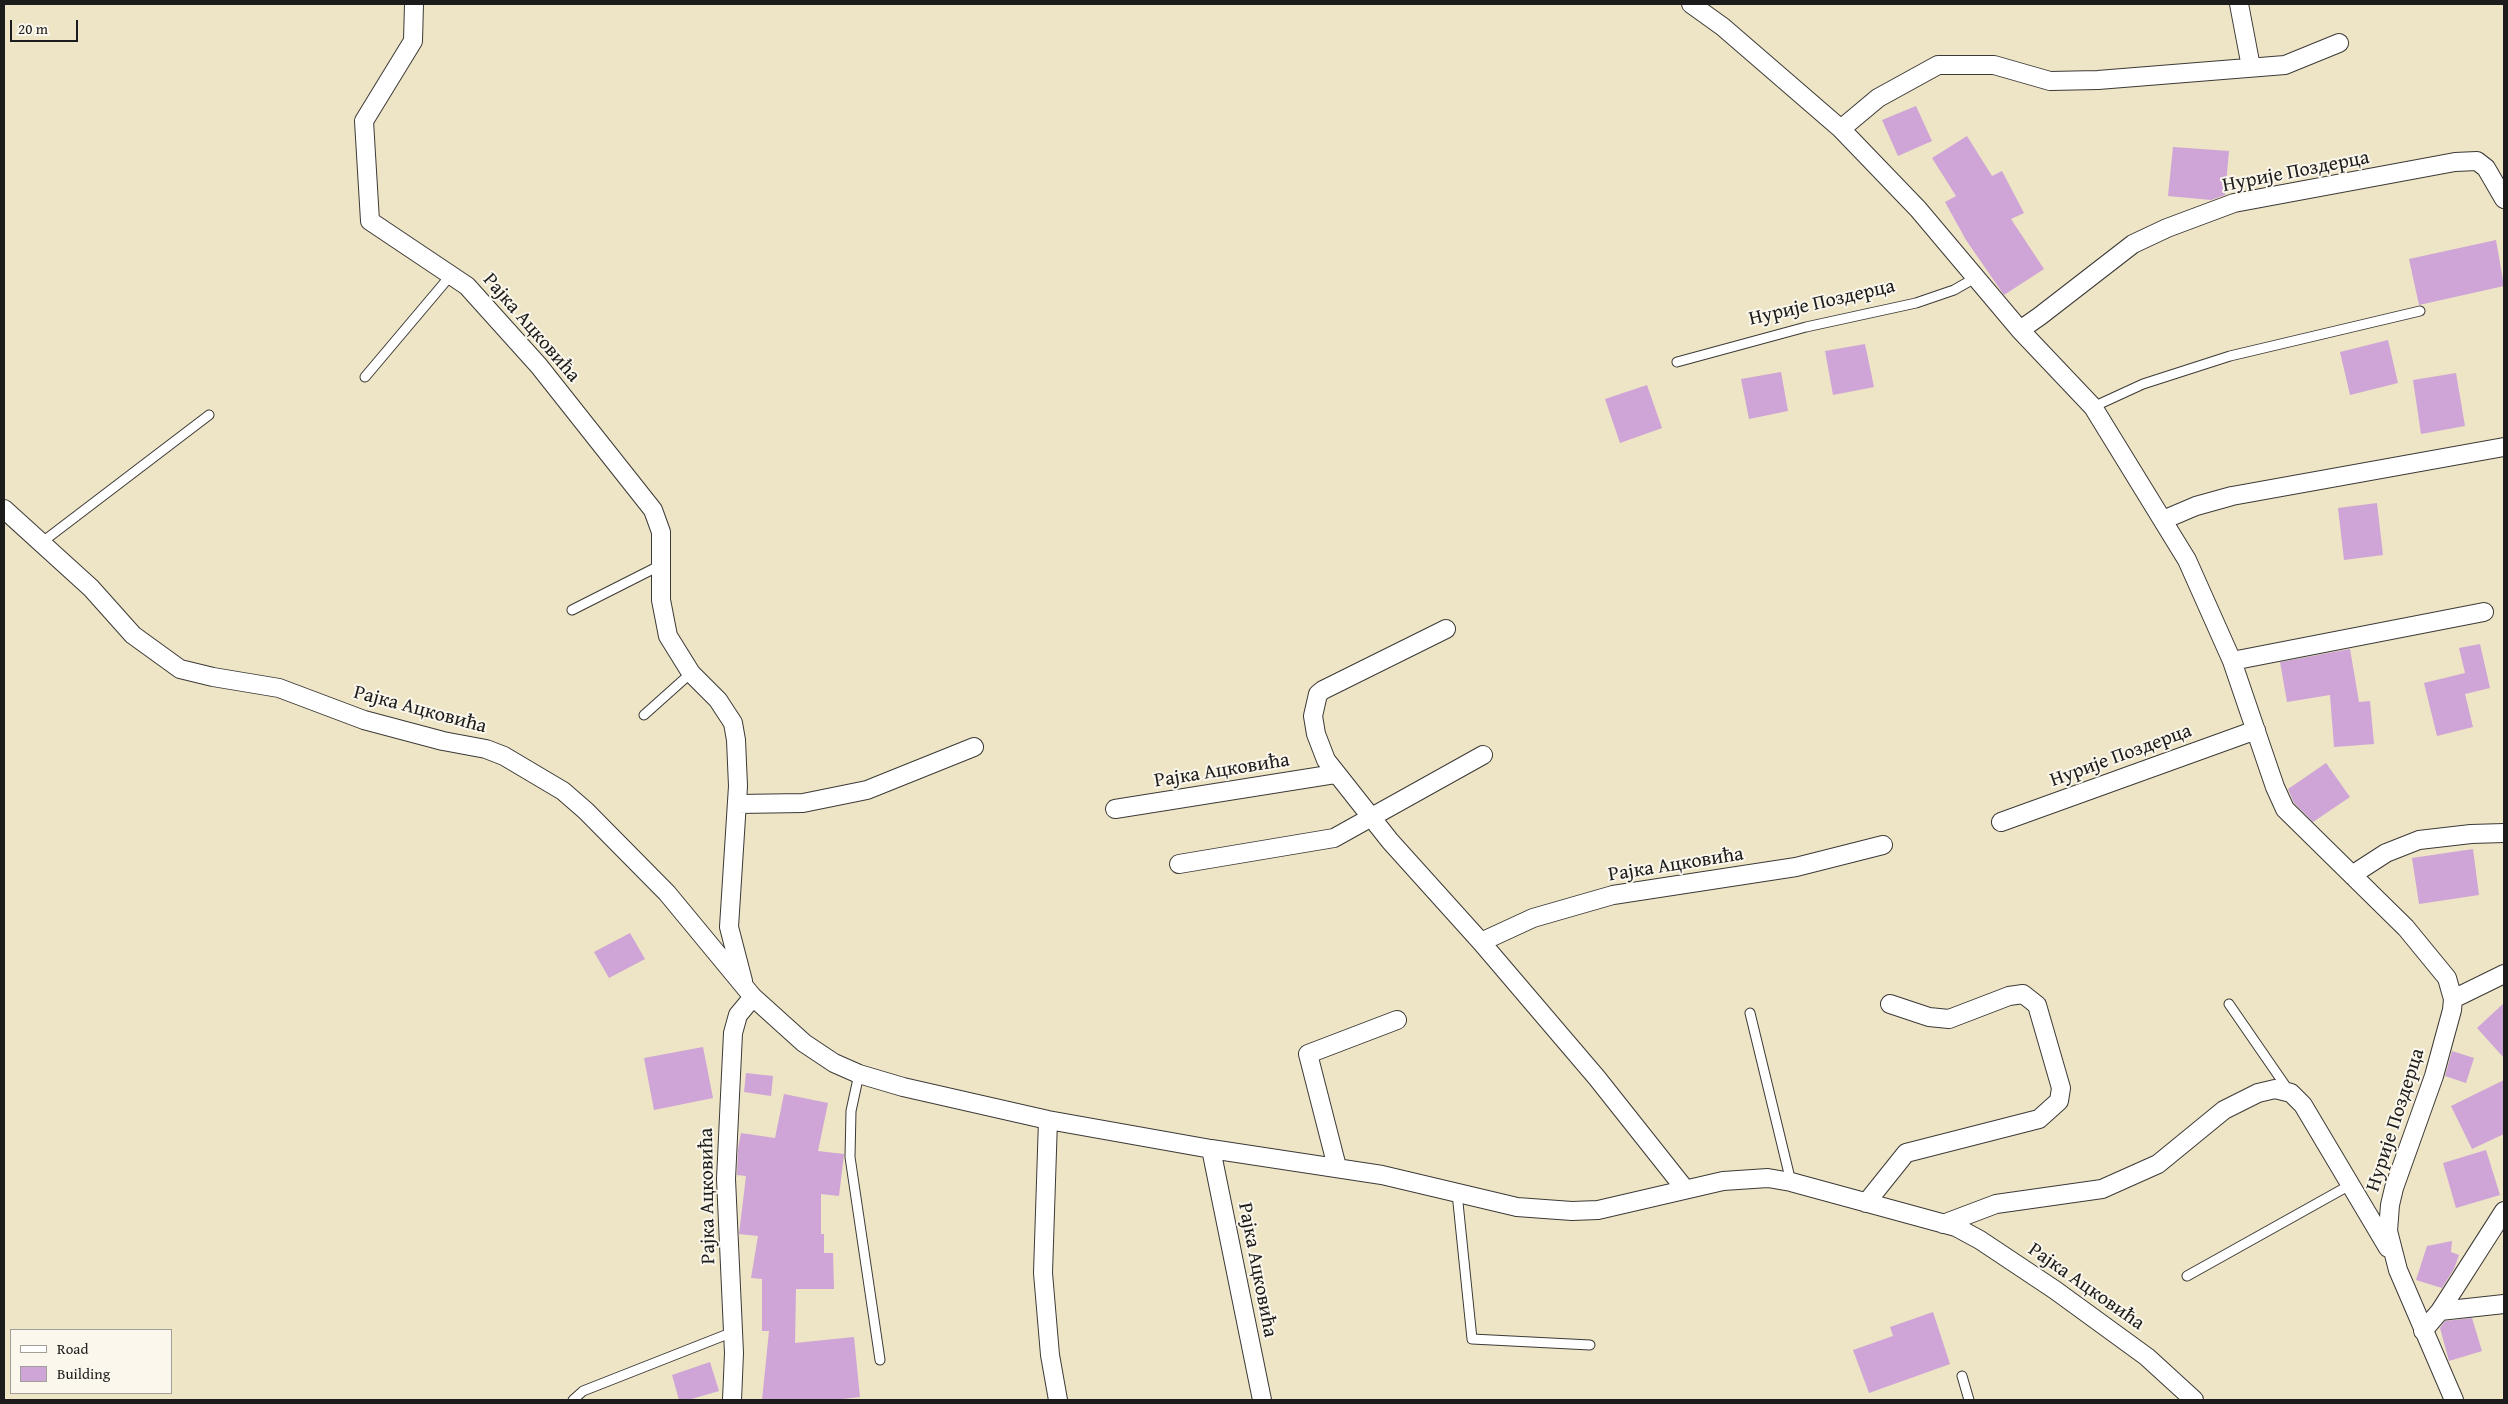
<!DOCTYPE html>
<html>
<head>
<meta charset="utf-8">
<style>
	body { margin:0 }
	#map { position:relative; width:2508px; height:1404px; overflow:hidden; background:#eee4c6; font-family:"Gentium Book Plus",serif }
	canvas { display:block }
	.frame { position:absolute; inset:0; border:5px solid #1c1c1c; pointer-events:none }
	.legend { position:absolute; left:10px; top:1329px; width:162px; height:65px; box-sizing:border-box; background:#fbf7ec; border:1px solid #a29f99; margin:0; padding:6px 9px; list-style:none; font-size:15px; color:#1c1c1c }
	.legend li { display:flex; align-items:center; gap:10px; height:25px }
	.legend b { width:25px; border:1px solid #a29f99 }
	.scale { position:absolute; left:10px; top:20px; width:68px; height:22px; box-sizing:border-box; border:2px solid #1c1c1c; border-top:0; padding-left:6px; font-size:15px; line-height:18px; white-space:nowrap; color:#1c1c1c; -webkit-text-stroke:4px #fbf7ec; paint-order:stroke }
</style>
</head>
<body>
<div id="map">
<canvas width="2508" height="1404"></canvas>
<div class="frame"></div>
<ul class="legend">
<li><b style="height:6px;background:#fff"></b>Road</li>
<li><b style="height:14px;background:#cea5d6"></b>Building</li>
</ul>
<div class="scale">20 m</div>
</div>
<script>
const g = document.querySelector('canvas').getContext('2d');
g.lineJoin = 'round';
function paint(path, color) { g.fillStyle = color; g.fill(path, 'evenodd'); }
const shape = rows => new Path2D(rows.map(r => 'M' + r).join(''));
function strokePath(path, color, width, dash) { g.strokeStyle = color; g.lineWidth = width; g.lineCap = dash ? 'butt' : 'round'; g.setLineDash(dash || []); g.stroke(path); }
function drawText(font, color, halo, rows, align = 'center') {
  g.font = font + ' "Gentium Book Plus",serif'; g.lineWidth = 4; g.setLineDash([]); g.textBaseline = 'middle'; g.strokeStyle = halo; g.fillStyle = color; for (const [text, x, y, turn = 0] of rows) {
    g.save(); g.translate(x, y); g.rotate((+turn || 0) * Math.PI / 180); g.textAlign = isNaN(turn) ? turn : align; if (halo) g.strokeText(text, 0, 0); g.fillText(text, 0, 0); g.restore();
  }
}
paint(shape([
	[1916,106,1932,141,1898,156,1882,120],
	[1967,136,1992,176,2002,171,2024,213,2011,219,2044,269,2004,295,1966,240,1945,202,1956,196,1932,158],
	[2173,147,2229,151,2225,195,2211,200,2168,196],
	[2496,240,2504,286,2419,305,2409,259],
	[2388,340,2398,383,2350,395,2340,352],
	[1865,344,1874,387,1833,395,1825,351],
	[1781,372,1788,411,1749,419,1741,379],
	[2456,373,2465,426,2421,434,2413,380],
	[1647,385,1662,428,1620,443,1605,399],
	[2377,503,2383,555,2344,560,2338,508],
	[2480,644,2490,688,2465,694,2473,727,2437,736,2424,683,2465,673,2459,648],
	[2350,649,2359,702,2370,701,2374,744,2334,747,2330,695,2287,702,2280,662],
	[2326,763,2350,797,2313,822,2294,803,2288,789],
	[2473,849,2479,895,2419,904,2412,858],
	[630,933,645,959,609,978,594,952],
	[2504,1003,2504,1058,2477,1028],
	[703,1047,713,1098,654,1110,644,1058],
	[2452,1051,2474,1058,2466,1083,2445,1076],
	[746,1073,773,1076,771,1096,744,1092],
	[2504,1080,2504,1134,2472,1149,2451,1106],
	[784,1094,828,1103,818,1151,844,1154,839,1196,821,1194,821,1234,824,1234,824,1253,833,1253,834,1289,796,1289,795,1343,854,1337,860,1397,834,1400,762,1400,769,1331,762,1331,762,1279,751,1278,758,1236,739,1234,746,1176,737,1175,738,1149,741,1133,775,1138],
	[2486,1150,2500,1195,2456,1208,2443,1163],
	[2452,1241,2451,1252,2459,1255,2454,1269,2442,1288,2416,1280,2427,1246],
	[1933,1312,1950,1364,1869,1393,1853,1350,1893,1336,1890,1327],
	[2472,1318,2482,1351,2449,1361,2440,1328,2445,1321],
	[710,1362,719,1391,688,1400,679,1400,672,1375]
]), '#cea5d6');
const service = shape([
	[1677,362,1806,327,1916,303,1954,290,1975,278],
	[365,377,451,275],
	[2093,407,2143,384,2230,356,2420,311],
	[41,543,209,415],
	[572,610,661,565],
	[644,715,691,673],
	[2229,1004,2289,1091],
	[1750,1013,1791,1182],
	[859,1074,851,1111,850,1157,880,1360],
	[1457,1193,1472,1339,1590,1345],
	[2187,1276,2350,1185],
	[1962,1376,1969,1400],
	[573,1400,583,1391,733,1332]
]);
const minor = shape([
	[414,4,413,41,364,121,370,221,467,286,539,366,653,510,661,532,661,600,668,636,691,673,718,700,733,723,736,740,738,786,729,927,743,981],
	[1691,4,1723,27,1841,129,1918,209,2020,330,2093,407,2187,560,2232,661,2275,787,2285,809,2406,928,2447,978,2453,999,2452,1010,2434,1076,2394,1188,2390,1205,2388,1231,2398,1270,2454,1400],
	[2239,4,2251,67],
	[1841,129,1878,98,1938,65,1994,65,2050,81,2098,80,2285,65,2339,43],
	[2020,330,2040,316,2133,244,2167,228,2234,203,2455,162,2477,161,2486,168,2504,199],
	[4,509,91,588,133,635,180,669,213,677,279,688,364,720,443,741,486,749,504,756,563,791,586,811,667,893,753,997,804,1043,834,1063,859,1074,903,1087,1048,1120,1211,1149,1382,1175,1517,1207,1572,1211,1598,1210,1723,1181,1768,1178,1791,1182,1956,1227,1980,1240,2055,1290,2147,1357,2194,1400],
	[2163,520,2196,506,2232,496,2504,447],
	[1446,629,1323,690,1318,694,1313,716,1316,734,1326,760,1390,841,1481,942,1597,1078,1685,1189],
	[2232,661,2484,612],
	[738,804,803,803,867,790,974,747],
	[1115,809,1335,774],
	[2001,822,2256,730],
	[1179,864,1334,838,1483,755],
	[2352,875,2386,853,2419,840,2471,834,2504,833],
	[1481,942,1533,918,1613,895,1796,867,1883,845],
	[2453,999,2504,974],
	[1048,1120,1043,1273,1050,1355,1058,1400],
	[1211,1149,1262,1400],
	[1337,1167,1308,1054,1397,1020],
	[1866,1203,1906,1153,2039,1119,2059,1101,2061,1088,2037,1005,2023,994,2009,996,1949,1019,1929,1017,1890,1004],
	[1943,1224,1996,1204,2102,1189,2158,1164,2224,1110,2258,1093,2275,1089,2291,1093,2303,1105,2388,1248],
	[2440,1311,2504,1304],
	[2423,1331,2440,1311,2504,1211],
	[732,1400,734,1353,726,1179,733,1033,738,1015,753,997]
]);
strokePath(service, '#3c3a36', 11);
strokePath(minor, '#3c3a36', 20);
strokePath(service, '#fff', 9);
strokePath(minor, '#fff', 18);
drawText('20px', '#1c1c1c', '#fbf7ec', [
	["Нурије Поздерца",2296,172,-11],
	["Нурије Поздерца",1822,303,-13],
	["Рајка Ацковића",531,328,49],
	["Рајка Ацковића",420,710,15],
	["Нурије Поздерца",2121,756,-20],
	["Рајка Ацковића",1222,771,-9],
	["Рајка Ацковића",1676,865,-9],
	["Нурије Поздерца",2396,1120,-72],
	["Рајка Ацковића",708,1196,-91],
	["Рајка Ацковића",1257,1270,79],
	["Рајка Ацковића",2086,1287,35]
]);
</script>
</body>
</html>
